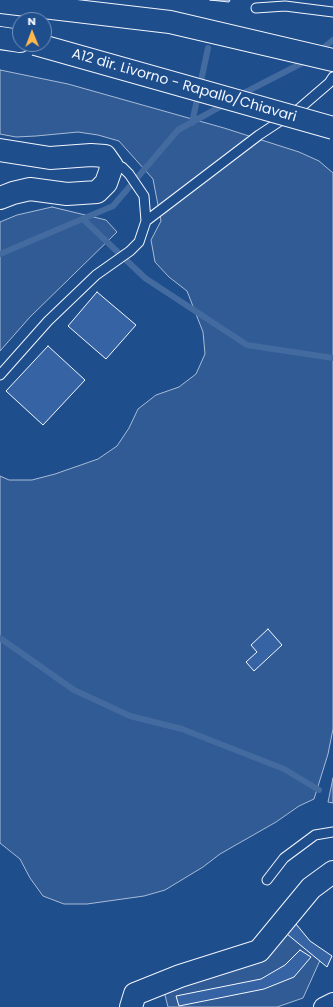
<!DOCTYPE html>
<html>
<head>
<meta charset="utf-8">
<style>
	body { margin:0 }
	#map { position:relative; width:333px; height:1007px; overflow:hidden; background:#1f4e8c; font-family:Poppins,sans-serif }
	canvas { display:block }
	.north { position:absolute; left:12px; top:12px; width:40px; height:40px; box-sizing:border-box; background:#1f4e8c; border:1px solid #7391ba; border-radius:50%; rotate:359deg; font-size:11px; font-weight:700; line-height:16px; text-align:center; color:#f2f6ff }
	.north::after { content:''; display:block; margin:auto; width:14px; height:18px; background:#ffb74d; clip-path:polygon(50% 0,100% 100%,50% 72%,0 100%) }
</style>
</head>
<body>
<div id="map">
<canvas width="333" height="1007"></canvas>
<div class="north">N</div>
</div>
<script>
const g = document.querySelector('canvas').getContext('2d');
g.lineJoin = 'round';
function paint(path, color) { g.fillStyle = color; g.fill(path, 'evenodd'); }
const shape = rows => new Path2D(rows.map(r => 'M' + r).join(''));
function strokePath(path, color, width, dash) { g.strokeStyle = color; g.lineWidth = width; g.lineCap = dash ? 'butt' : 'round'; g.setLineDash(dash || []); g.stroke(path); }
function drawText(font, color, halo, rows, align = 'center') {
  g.font = font + ' Poppins,sans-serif'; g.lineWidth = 3; g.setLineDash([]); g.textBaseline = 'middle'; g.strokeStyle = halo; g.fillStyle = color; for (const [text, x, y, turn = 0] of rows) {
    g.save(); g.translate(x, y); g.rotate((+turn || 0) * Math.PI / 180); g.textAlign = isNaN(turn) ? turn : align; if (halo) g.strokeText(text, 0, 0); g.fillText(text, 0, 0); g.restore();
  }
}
const green = shape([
	[0,70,68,84,224,128,299,152,319,161,333,173,333,729,328,754,314,799,299,806,276,822,220,854,203,867,165,890,144,896,87,904,64,904,43,896,30,878,20,859,0,843,0,476,9,480,32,480,55,474,98,459,117,446,129,428,138,409,156,395,179,387,196,374,205,354,203,332,187,291,169,277,155,262,151,240,161,221,153,179,119,141,98,135,78,132,36,136,16,137,0,134,0,70],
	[52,207,106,220,117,232,30,317,0,351,0,222,17,215,52,207],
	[333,778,333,803,328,802,333,778],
	[281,925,322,956,303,998,277,1007,168,1007,162,983,259,951,281,925]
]);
paint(green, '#305b95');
strokePath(green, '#a8bbd7', 1);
strokePath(shape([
	[318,52,333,40],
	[240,95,306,61],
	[192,123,208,48],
	[83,219,145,278,247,345,333,358],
	[0,254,113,206,178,130,225,104],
	[0,638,74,690,130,716,182,729,284,769,319,790]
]), '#446ba0', 6);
const building = shape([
	[210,0,230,0,229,2,210,0],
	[97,292,136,325,106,359,68,326,97,292],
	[48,346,85,380,43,425,6,391,48,346],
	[268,629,282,645,254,671,246,662,257,652,251,645,268,629],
	[296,924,310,941,332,956,327,967,287,934,296,924],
	[300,950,311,957,294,977,264,989,179,1006,176,996,261,979,285,965,300,950]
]);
paint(building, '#3563a3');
strokePath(building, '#f2f6ff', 1);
const lane = shape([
	[256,8,285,6,333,12],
	[146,221,259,135,300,108,329,83,333,77],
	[0,375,48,321,96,275,130,251,139,242,146,221,144,196,129,174,122,167,112,166],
	[267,880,284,858,315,835,333,832]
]);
const street = shape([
	[323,1007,333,1002]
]);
const secondary = shape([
	[0,150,50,158,91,155,105,156,112,166,106,183,97,192,67,194,30,189,13,193,0,198],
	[131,1007,135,994,180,976,259,951,311,888,333,872]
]);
const highway = shape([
	[0,2,170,22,333,60],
	[0,38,20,41]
]);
strokePath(lane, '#f2f6ff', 11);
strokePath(street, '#f2f6ff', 20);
strokePath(secondary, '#f2f6ff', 24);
strokePath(highway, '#f2f6ff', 24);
strokePath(lane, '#1f4e8c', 9);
strokePath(street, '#1f4e8c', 18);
strokePath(secondary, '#1f4e8c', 22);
strokePath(highway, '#1f4e8c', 22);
const highwayBridge = shape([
	[35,44,333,128]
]);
strokePath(highwayBridge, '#f2f6ff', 24, []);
strokePath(highwayBridge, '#1f4e8c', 22);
drawText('14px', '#f2f6ff', '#1f4e8c', [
	["A12 dir. Livorno - Rapallo/Chiavari",184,86,16]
]);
</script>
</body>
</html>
